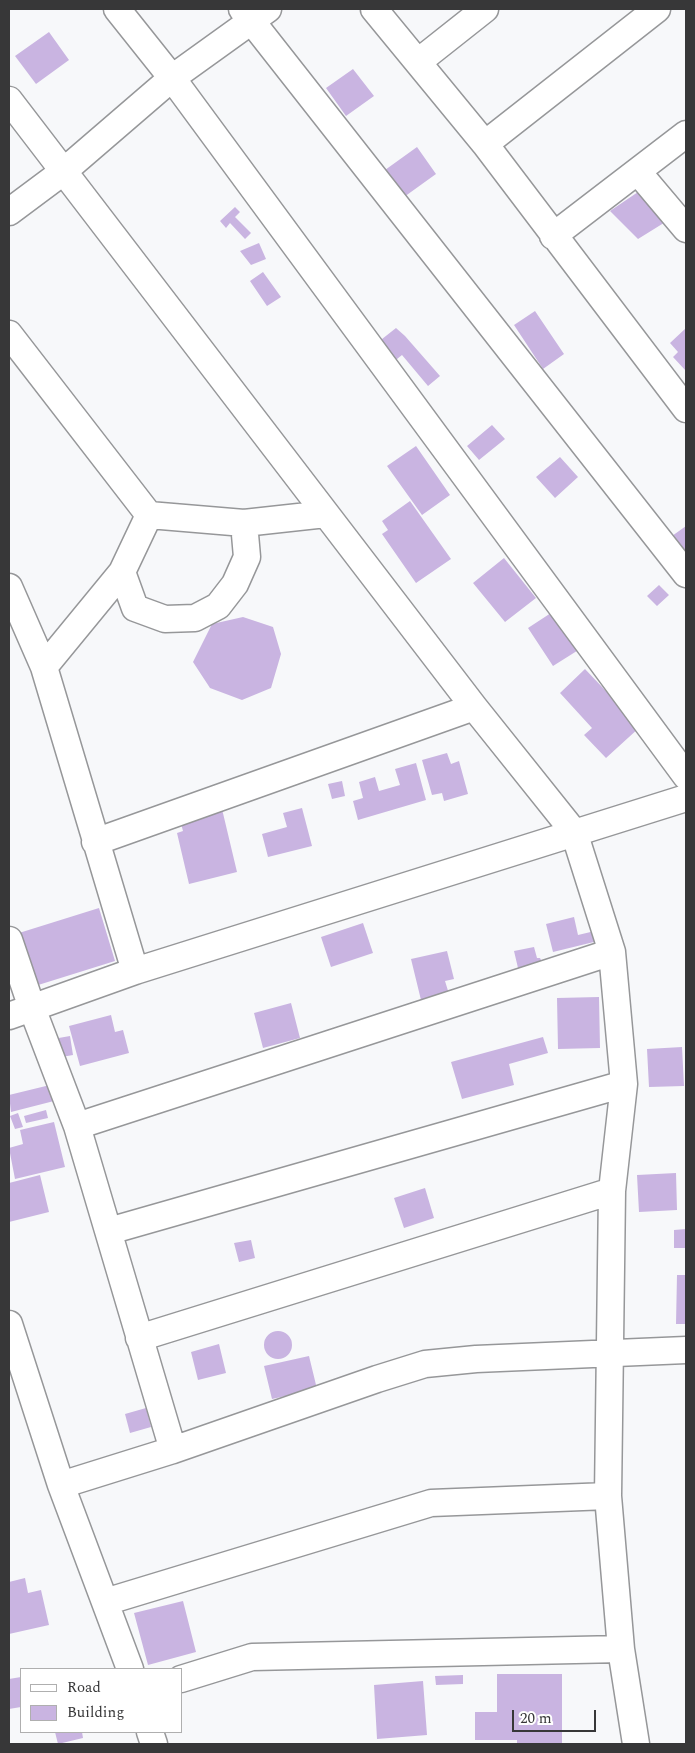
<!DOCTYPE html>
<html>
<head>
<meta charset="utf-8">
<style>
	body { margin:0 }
	#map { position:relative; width:695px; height:1753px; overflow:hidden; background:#f7f8fa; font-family:Spectral,serif }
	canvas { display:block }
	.frame { position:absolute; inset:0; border:10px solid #373738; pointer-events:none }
	.legend { position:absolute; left:20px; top:1668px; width:162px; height:65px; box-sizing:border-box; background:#fff; border:1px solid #afafaf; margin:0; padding:6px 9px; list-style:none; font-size:15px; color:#373738 }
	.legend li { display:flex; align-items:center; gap:10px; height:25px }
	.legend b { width:25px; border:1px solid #afafaf }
	.scale { position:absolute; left:512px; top:1710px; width:84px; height:22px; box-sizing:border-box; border:2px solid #373738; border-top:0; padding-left:6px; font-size:15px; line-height:18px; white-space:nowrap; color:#373738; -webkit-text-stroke:4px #fff; paint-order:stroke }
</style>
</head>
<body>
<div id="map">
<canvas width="695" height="1753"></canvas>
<div class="frame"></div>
<ul class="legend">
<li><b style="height:6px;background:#fff"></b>Road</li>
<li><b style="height:14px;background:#c9b4e1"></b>Building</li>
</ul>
<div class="scale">20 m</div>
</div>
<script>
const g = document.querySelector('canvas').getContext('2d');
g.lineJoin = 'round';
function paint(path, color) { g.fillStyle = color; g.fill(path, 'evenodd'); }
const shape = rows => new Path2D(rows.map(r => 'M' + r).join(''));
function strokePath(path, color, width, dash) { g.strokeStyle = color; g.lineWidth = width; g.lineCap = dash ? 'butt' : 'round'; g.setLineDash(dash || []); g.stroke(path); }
paint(shape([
	[49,32,69,60,36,84,15,56],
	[353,69,374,96,346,116,326,88],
	[417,147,436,174,404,197,385,170],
	[638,192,667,221,638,239,610,211],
	[235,207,240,212,235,217,251,233,245,239,230,223,226,228,220,221],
	[259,243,266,259,251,265,240,251],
	[263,272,281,297,267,306,250,281],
	[535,311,564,354,543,369,514,325],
	[396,328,405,336,440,376,428,386,402,355,392,363,377,343],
	[686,328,686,371,673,357,678,352,670,343],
	[492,425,505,439,479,460,467,446],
	[416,446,450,495,422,515,387,466],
	[560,457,578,477,555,498,536,477],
	[410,501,451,559,416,583,382,534,388,530,382,521],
	[686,526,686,555,672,536],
	[504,558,536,598,505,622,473,583],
	[659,585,669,595,657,606,647,596],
	[554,611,580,649,553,666,528,628],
	[243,617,273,627,281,654,271,688,242,700,210,688,193,662,212,624],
	[585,669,640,727,606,758,584,735,592,728,560,693],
	[447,753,451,764,459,761,468,794,444,801,442,793,432,795,422,760],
	[416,763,426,800,358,820,353,801,363,798,359,782,375,777,379,791,400,785,395,769],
	[342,781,345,796,332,799,328,784],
	[302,808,312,846,268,857,262,834,287,827,283,813],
	[222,809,237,872,189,884,177,833,183,831,180,820],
	[99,908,115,961,35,986,19,933],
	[574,917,578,935,599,930,602,940,553,952,546,924],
	[363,923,373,953,331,967,321,937],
	[534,947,537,958,540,958,542,962,518,968,514,951],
	[447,951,454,979,445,981,449,994,421,1000,411,959],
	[599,997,600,1048,558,1049,557,998],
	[291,1003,300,1038,263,1048,254,1013],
	[111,1015,115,1032,123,1030,129,1053,80,1066,69,1026],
	[70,1036,73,1055,56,1058,53,1039],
	[543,1037,548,1053,509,1064,514,1085,462,1099,451,1062],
	[682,1047,684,1086,649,1087,647,1049],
	[50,1085,54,1101,11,1112,9,1095],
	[46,1110,48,1118,26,1123,24,1116],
	[18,1113,23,1127,15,1129,10,1116],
	[54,1122,65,1167,15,1179,9,1148,23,1144,20,1130],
	[676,1173,677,1210,639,1212,637,1175],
	[40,1175,49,1212,9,1222,9,1183],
	[425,1188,434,1218,404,1228,394,1198],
	[686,1229,686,1248,674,1248,674,1230],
	[251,1240,255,1258,239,1262,234,1243],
	[677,1275,686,1275,686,1324,676,1324],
	'264 1345a14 14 0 1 1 28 0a14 14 0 1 1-28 0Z',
	[219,1344,226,1373,198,1380,191,1352],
	[309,1356,317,1389,272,1399,264,1366],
	[146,1408,151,1427,130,1433,125,1414],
	[25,1578,28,1593,41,1590,49,1625,9,1634,9,1582],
	[183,1601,196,1652,148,1665,134,1613],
	[497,1674,562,1674,562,1744,517,1744,517,1740,475,1740,475,1712,497,1712],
	[463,1675,463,1684,436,1685,435,1676],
	[21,1677,21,1707,9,1709,9,1679],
	[423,1681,427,1735,377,1739,374,1685],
	[55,1732,82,1732,83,1738,58,1744]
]), '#c9b4e1');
const street = shape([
	[117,9,172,78,686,776],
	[242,9,686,574],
	[374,9,485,144,686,409],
	[418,62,485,9],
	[9,100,474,707,574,832,612,952,624,1084,612,1191,608,1496,621,1649,636,1744],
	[485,144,657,9],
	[638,172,686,229],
	[9,212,64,171,172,78,268,9],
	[553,236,686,134],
	[9,334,149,515,122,572,44,667],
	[149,515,244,523,326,514],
	[122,572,135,608,165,619,195,618,218,606,235,584,247,557,244,523],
	[9,587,44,667,135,971],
	[95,842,474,707],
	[9,940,32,1008,77,1126,173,1450],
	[9,1016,135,971,686,798],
	[77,1126,612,952],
	[109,1231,624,1084],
	[9,1324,61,1485,130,1669],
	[139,1338,612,1191],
	[61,1485,173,1450,377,1379,425,1364,476,1359,686,1350],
	[105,1602,431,1503,608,1496],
	[181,1679,252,1657,621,1649],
	[150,1732,154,1744]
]);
strokePath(street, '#969799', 29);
strokePath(street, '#fff', 26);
</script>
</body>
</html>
